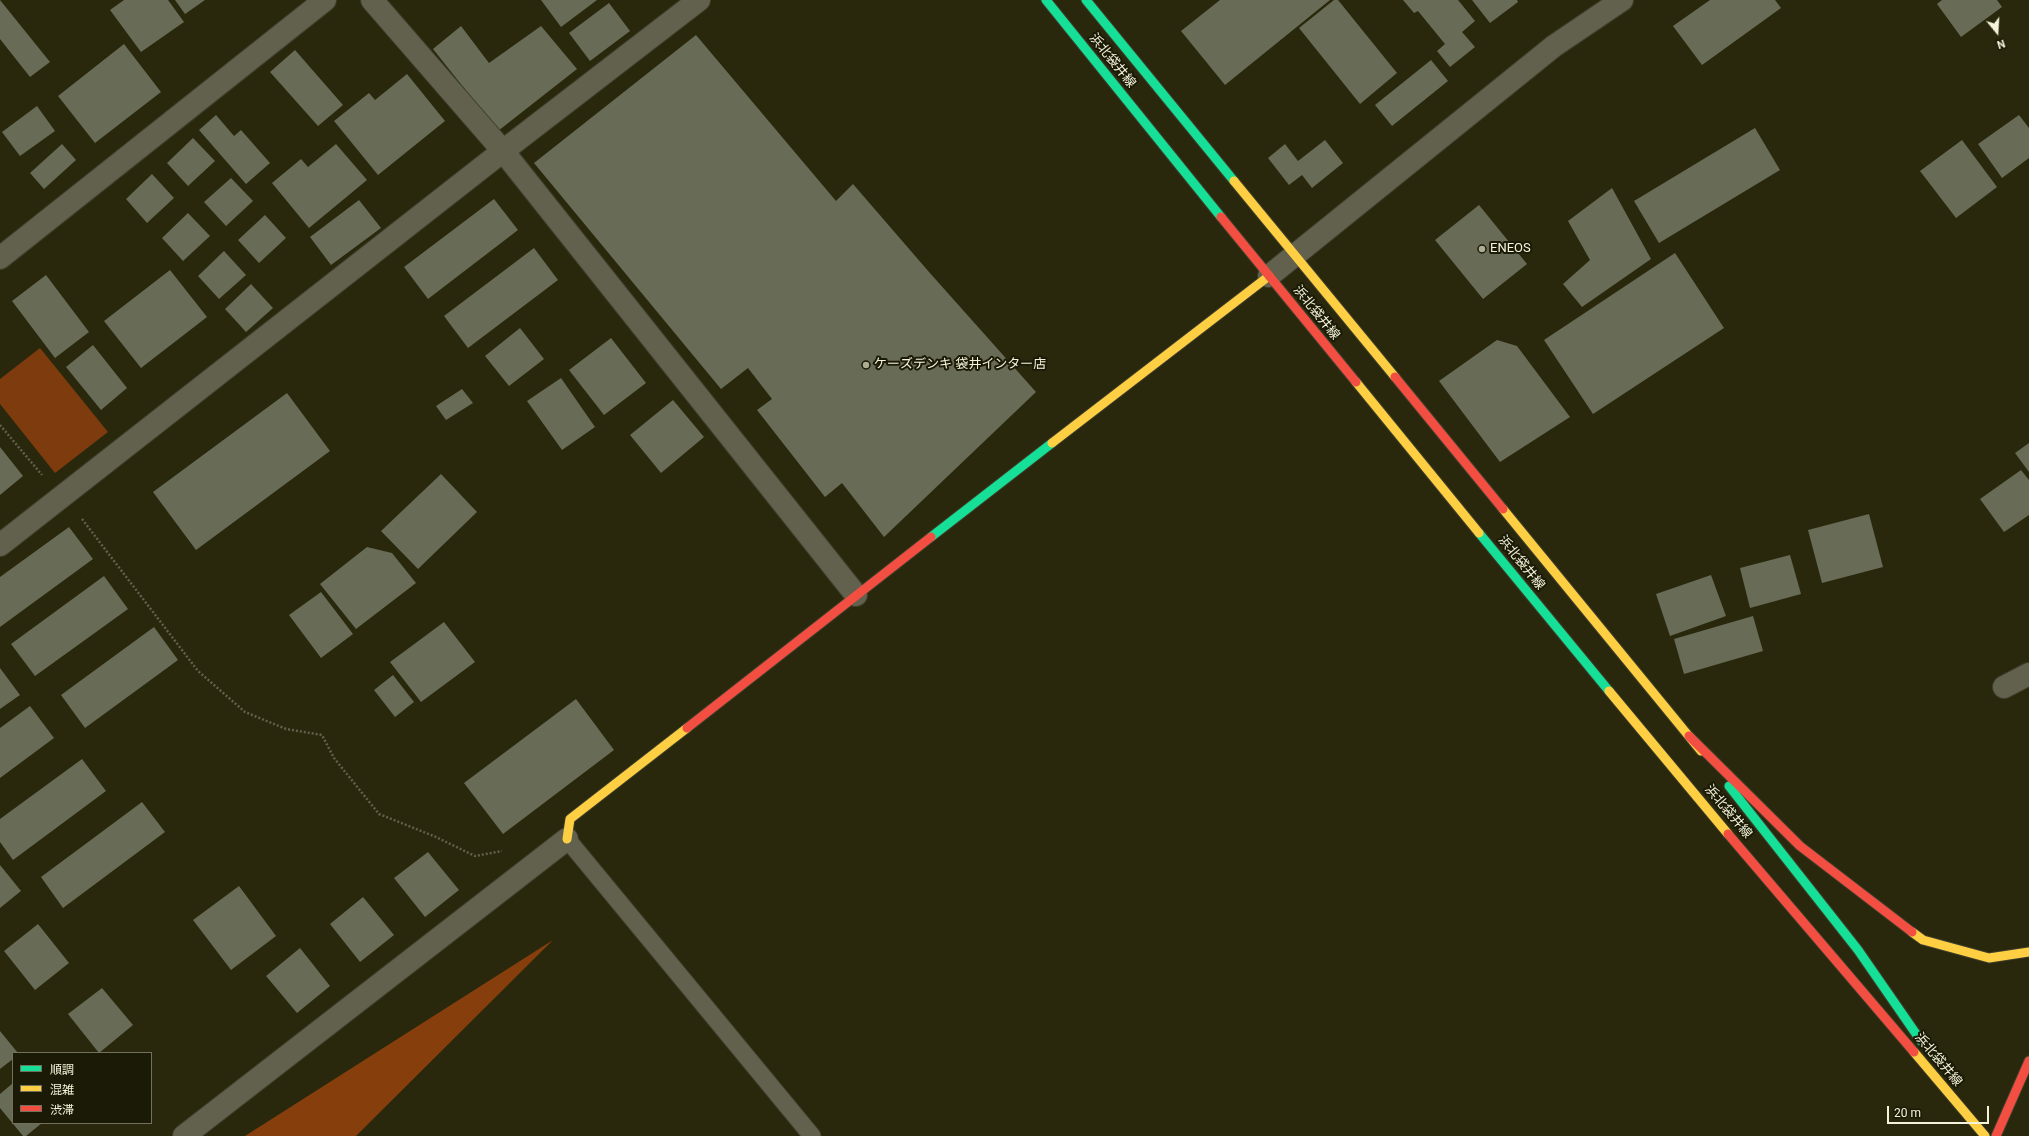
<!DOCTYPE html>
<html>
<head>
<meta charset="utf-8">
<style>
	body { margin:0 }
	#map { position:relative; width:2029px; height:1136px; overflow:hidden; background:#29280c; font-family:Roboto,"Noto Sans JP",sans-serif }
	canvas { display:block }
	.legend { position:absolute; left:12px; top:1052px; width:140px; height:72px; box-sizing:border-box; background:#1b1a06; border:1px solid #72715b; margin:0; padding:5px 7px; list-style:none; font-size:12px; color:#f4f4da }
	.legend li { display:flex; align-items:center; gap:8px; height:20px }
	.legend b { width:20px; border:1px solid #72715b }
	.north { position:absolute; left:1977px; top:12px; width:40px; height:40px; -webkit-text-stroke:3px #1b1a06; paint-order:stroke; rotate:162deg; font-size:11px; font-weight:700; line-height:16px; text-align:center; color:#f4f4da }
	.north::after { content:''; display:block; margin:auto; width:14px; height:18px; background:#f4f4da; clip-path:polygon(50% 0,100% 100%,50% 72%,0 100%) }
	.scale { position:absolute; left:1887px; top:1106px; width:102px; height:18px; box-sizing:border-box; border:2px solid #f4f4da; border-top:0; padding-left:5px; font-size:12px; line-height:14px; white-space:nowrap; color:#f4f4da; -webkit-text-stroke:3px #1b1a06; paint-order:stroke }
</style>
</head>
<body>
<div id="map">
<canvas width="2029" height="1136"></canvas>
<ul class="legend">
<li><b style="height:5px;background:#16e098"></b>順調</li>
<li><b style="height:5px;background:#ffcf43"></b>混雑</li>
<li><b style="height:5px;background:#f24e42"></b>渋滞</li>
</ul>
<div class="north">N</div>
<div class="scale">20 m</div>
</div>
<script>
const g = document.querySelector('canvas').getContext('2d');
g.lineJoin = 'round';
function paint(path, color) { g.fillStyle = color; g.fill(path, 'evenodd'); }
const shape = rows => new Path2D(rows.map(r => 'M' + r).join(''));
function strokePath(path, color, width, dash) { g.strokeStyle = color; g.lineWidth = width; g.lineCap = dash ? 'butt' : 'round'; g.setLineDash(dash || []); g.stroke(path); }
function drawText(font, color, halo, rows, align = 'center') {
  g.font = font + ' Roboto,"Noto Sans JP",sans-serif'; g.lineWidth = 4; g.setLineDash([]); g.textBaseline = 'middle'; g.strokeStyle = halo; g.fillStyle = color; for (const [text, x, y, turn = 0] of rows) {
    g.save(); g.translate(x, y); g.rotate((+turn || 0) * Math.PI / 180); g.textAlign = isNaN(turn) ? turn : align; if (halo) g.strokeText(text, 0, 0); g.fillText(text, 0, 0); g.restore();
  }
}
paint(shape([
	[40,348,108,432,55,473,0,404,0,379]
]), '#7d3b0e');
paint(shape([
	[553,940,356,1136,245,1136]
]), '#863f0c');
paint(shape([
	[0,0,50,62,30,77,0,39],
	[124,0,168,0,184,22,141,52,110,10],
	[175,0,205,0,185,14],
	[541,0,597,0,561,27],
	[1220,0,1330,0,1225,85,1181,31],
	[1334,0,1338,0,1397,73,1360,104,1299,28],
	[1403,0,1458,0,1475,21,1462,32,1475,47,1450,67,1437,51,1445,44,1418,11,1414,13],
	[1472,0,1517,0,1518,2,1490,23],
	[1710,0,1775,0,1781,8,1702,65,1673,26],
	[1942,0,1997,0,2002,7,1961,37,1937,4],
	[609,3,630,31,590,61,569,33],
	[461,26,489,63,541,26,577,69,498,131,433,49],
	[696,35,836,201,853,184,929,272,1036,392,884,537,842,483,825,497,757,410,772,399,748,368,721,389,534,163],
	[124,44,161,92,95,143,58,96],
	[295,50,343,105,318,126,270,72],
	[1431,60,1448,81,1392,126,1375,105],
	[407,74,445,121,378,175,334,121,369,93,375,100],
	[37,106,55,131,20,156,2,132],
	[216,115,234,136,241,130,270,163,246,184,199,130],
	[2019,115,2029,128,2029,158,2002,178,1978,144],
	[1755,128,1780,170,1659,243,1634,201],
	[193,138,215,161,188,186,167,163],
	[1325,140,1343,163,1312,188,1302,175,1289,185,1268,158,1285,144,1298,161],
	[1962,140,1997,187,1956,218,1920,171],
	[62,144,76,160,44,189,30,173],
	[336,144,367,180,309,228,272,183,301,159,308,167],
	[152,174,174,198,147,223,126,199],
	[231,178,253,201,226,226,204,202],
	[1612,188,1651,259,1582,307,1563,284,1590,260,1568,221],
	[494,199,518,230,428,299,404,267],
	[359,200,381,228,331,265,310,237],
	[1479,205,1527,264,1483,299,1435,240],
	[188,213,210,236,183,261,162,238],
	[265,215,286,238,259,263,238,240],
	[534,248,558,280,468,348,444,316],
	[224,251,246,275,219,299,198,276],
	[1675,253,1724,328,1593,414,1544,340],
	[170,270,207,317,141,368,104,321],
	[46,275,89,332,55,358,12,301],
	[251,284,273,308,246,332,225,309],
	[520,328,544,359,509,386,485,356],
	[611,338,646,383,604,415,569,370],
	[1497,340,1517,346,1570,417,1500,462,1439,381],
	[93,345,127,388,101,410,66,367],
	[561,378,595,427,562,450,527,401],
	[462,389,473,403,446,420,436,406],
	[287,393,330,451,196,550,153,492],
	[673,400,704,437,661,473,630,435],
	[2029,443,2029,472,2015,453],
	[0,447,23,476,0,495],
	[2021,470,2029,480,2029,515,2004,532,1980,499],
	[441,474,477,512,418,569,381,531],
	[1869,514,1883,567,1822,583,1808,530],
	[69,527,93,559,0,627,0,577],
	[367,547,392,553,416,583,356,629,320,584],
	[1790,555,1801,594,1750,608,1740,568],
	[1711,575,1726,616,1670,636,1656,594],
	[104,576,128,609,35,676,11,644],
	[321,592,353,634,321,658,289,615],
	[1753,616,1763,651,1684,674,1674,639],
	[444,622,475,662,421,702,390,662],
	[154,627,178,660,85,728,61,695],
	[0,668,20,695,0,709],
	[393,675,414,702,395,717,374,690],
	[576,699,614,750,503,834,464,783],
	[30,706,54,738,0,778,0,728],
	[82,759,106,791,13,860,0,842,0,819],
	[142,802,165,832,63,908,41,877],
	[428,852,459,890,425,917,394,878],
	[0,865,21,891,0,908],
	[239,886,276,936,231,970,193,920],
	[363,897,394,935,360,962,330,924],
	[38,924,69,963,35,990,4,951],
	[300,948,330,986,297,1013,266,976],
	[102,988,133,1025,99,1053,68,1014],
	[0,1031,18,1053,13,1053,13,1059,0,1069],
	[13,1083,13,1123,42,1123,26,1136,23,1136,0,1108,0,1094]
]), '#686c56');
const lane = shape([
	[567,839,812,1136]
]);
const street = shape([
	[372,0,503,151,856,595],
	[0,258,325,0],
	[1269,276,1554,46,1622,0],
	[0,545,503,151,699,0],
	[2004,687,2029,674],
	[184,1136,567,839]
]);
const fast = shape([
	[1046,0,1221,217],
	[1086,0,1234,181],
	[1479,533,1609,691],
	[931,537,1052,443],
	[1729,786,1858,950,1921,1041]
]);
const slow = shape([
	[1234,181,1395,377],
	[1356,382,1479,533],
	[1052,443,1269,276],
	[1503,509,1701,751],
	[1609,691,1728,834],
	[567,839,570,819,687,728],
	[1912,932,1923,940,1989,958,2029,952],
	[1914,1052,1985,1136]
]);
const jam = shape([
	[1221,217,1356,382],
	[1395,377,1503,509],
	[687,728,931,537],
	[1689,736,1800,846,1912,932],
	[1728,834,1914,1052],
	[1996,1136,2029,1061]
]);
strokePath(lane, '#3f3f2c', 19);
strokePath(street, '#3f3f2c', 24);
strokePath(fast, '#3f3f2c', 11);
strokePath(slow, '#3f3f2c', 11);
strokePath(jam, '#3f3f2c', 11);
strokePath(shape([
	[0,425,42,475],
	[82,519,198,671,245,712,286,729,322,735,334,758,379,814,436,837,475,856,502,851]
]), '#61614e', 2.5, [2, 2]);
strokePath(lane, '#62614e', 17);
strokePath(street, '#62614e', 22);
strokePath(fast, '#16e098', 9);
strokePath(slow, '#ffcf43', 9);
strokePath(jam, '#f24e42', 9);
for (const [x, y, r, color] of [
	[1482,249,4,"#adad92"],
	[866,365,4,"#adad92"]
]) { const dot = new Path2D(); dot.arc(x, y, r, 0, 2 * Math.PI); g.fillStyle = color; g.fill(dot); strokePath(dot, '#1b1a06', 1.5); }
drawText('13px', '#f4f4da', '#1b1a06', [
	["浜北袋井線",1112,61,51],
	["浜北袋井線",1316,313,51],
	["浜北袋井線",1521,563,51],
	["浜北袋井線",1728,812,50],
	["浜北袋井線",1938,1060,50]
]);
drawText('13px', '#f4f4da', '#1b1a06', [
	["ENEOS",1490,249],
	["ケーズデンキ 袋井インター店",874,365]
], 'left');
</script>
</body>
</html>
